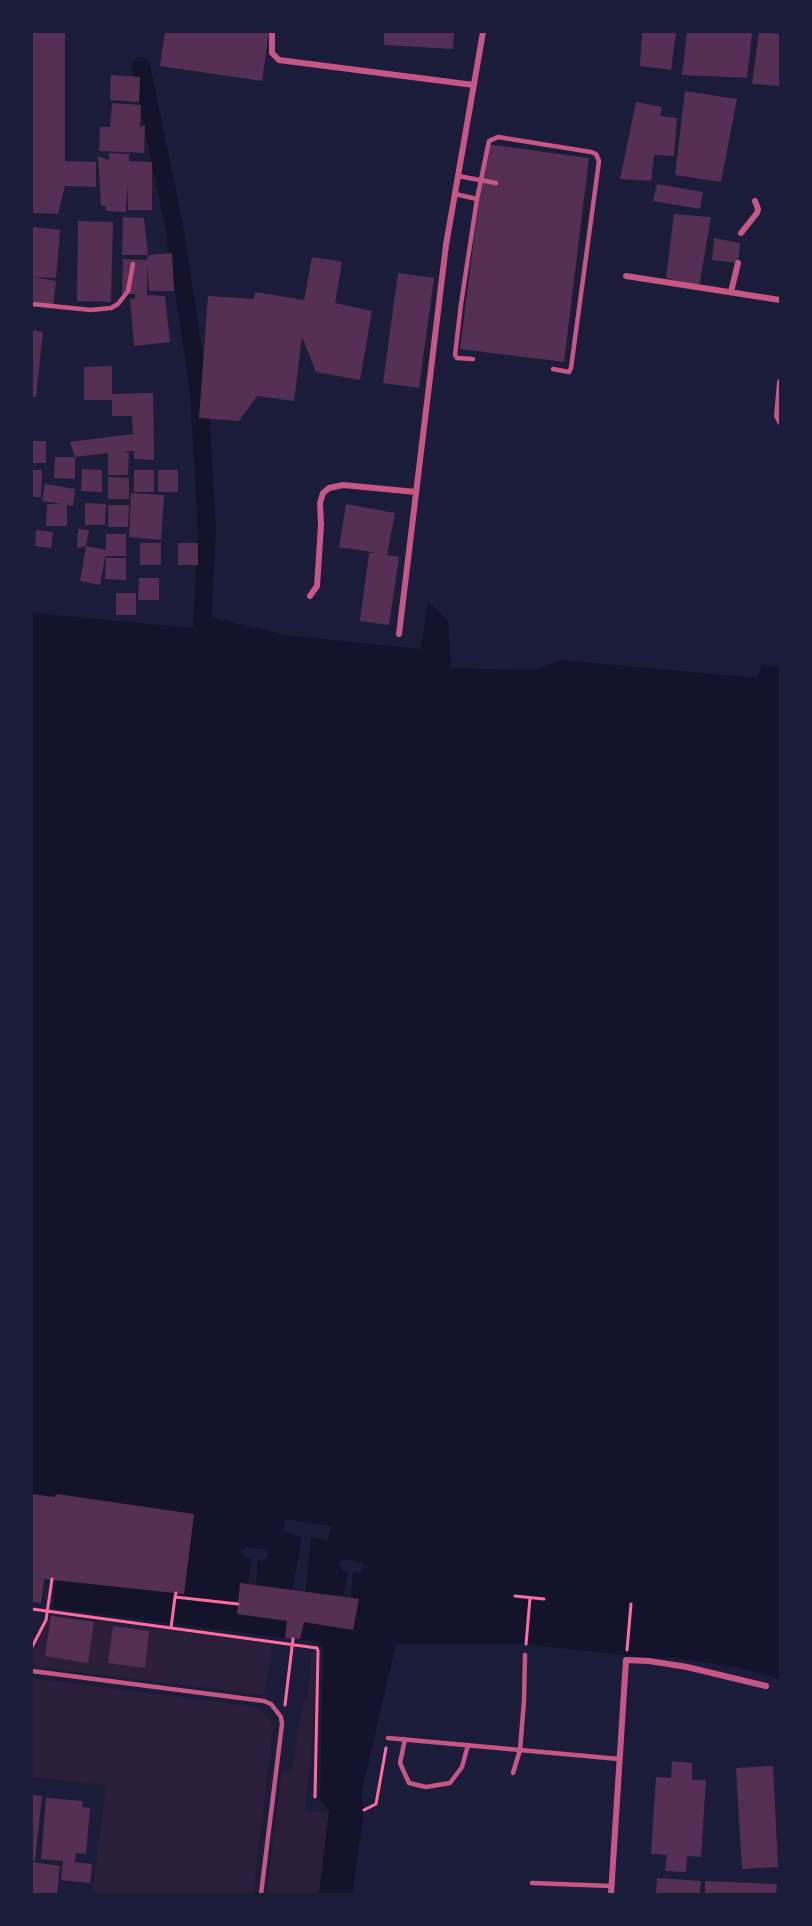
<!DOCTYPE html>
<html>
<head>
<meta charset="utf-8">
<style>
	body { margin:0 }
	#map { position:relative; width:812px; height:1926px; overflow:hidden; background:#1b1b3a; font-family:"IBM Plex Serif",serif }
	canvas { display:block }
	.frame { position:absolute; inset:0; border:33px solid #1b1b3a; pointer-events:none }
</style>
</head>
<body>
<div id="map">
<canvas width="812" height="1926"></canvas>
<div class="frame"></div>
</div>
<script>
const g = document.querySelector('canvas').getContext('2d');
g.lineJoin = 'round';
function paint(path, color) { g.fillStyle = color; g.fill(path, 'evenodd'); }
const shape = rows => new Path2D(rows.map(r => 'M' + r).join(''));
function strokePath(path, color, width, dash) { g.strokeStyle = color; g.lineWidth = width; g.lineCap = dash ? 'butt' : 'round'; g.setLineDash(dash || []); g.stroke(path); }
paint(shape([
	[51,1615,272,1644,265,1695,36,1667,32,1663,32,1654],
	[312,1649,315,1650,316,1653,312,1743,305,1812,329,1811,319,1894,267,1894,282,1771,291,1772,303,1701,307,1700],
	[32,1678,256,1707,261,1710,271,1721,273,1728,253,1894,92,1894,106,1785,32,1777]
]), '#2a1e3b');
paint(shape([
	[428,601,448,621,451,668,533,670,560,660,757,678,762,665,780,667,780,1679,740,1668,678,1658,648,1658,524,1644,396,1644,361,1794,364,1810,352,1894,319,1894,329,1811,320,1801,323,1653,322,1647,315,1642,300,1639,304,1622,353,1629,359,1599,351,1597,353,1572,360,1573,365,1566,361,1562,344,1559,338,1563,343,1571,348,1572,343,1596,306,1592,311,1537,328,1540,331,1526,285,1519,283,1531,302,1537,292,1590,256,1585,258,1560,263,1561,269,1555,264,1549,247,1547,241,1551,246,1559,252,1559,248,1584,240,1583,237,1614,287,1621,285,1638,53,1608,55,1580,183,1594,194,1515,57,1494,54,1497,32,1494,32,613,192,628,207,616,284,635,421,649]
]), '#12122b');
strokePath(shape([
	[141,66,175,231,199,391,207,530,201,644]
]), '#12122b', 18);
paint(shape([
	[32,32,65,32,65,161,96,162,96,187,65,186,58,214,32,213],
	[165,32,269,32,262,81,160,66],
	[384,32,454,32,453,49,384,45],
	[642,32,676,32,671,70,640,66],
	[687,32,752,32,747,78,682,75],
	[759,32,780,34,780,86,752,84],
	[111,75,140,77,139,102,110,100],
	[685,91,737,99,721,182,675,175],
	[636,102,662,107,660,116,677,118,674,156,654,155,651,181,620,179],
	[112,103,141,105,140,127,145,125,144,153,99,151,100,127,110,127],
	[486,144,589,158,564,362,460,349],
	[109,153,129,154,129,161,152,162,152,210,128,210,128,183,126,212,106,211,106,206,101,206,98,156,109,160],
	[657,184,703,192,700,209,653,201],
	[674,214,711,217,699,287,666,278],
	[123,217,144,218,148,255,122,255],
	[78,221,113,222,111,302,77,301],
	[32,227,60,230,56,278,32,277],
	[714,238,740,243,738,263,712,260],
	[172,253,174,291,149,291,147,264,147,295,165,296,170,342,134,346,130,299,135,299,135,294,122,294,123,259,147,260,148,255],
	[312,257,342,262,335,303,372,311,360,380,316,372,302,337,294,401,257,396,239,421,199,418,208,296,254,299,255,292,304,300],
	[398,273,434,278,419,388,383,383],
	[32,277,56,281,53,306,32,303],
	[32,330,43,332,36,397,32,397],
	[112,366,112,394,153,393,154,460,134,459,134,451,123,452,129,453,128,475,108,475,108,453,75,457,70,442,133,434,132,416,112,416,112,400,84,400,84,367],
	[32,441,46,441,46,463,32,463],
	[55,457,75,457,75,479,54,478],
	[82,469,102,470,102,492,81,491],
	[32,470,42,470,41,497,32,497],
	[134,470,154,470,154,492,134,492],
	[158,470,178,470,178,492,158,492],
	[108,477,129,478,129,499,108,499],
	[45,484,75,489,73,506,67,505,67,526,46,526,47,504,62,504,42,501],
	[131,493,164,495,161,540,129,537],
	[85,503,106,504,105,525,85,525],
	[346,504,395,513,387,555,399,557,389,625,360,621,369,553,377,553,339,547],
	[108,505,129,505,128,527,108,527],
	[78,529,89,530,86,546,77,548],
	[36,530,53,532,51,548,35,546],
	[106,534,126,534,126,556,106,556,106,553,100,585,80,581,86,546,106,550],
	[140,543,161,543,161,565,140,565],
	[178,543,198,543,198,565,178,565],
	[106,558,126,558,126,580,105,579],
	[139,578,159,578,159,600,138,600],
	[116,593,136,593,136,615,116,615],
	[32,1494,54,1497,57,1494,194,1514,184,1594,44,1579,41,1603,32,1602],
	[240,1583,359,1599,353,1630,304,1622,300,1639,285,1638,287,1621,237,1614],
	[51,1616,94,1622,88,1663,45,1656],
	[113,1626,149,1631,145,1668,108,1663],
	[672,1761,692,1763,692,1780,706,1780,701,1857,687,1856,686,1872,665,1871,667,1855,651,1854,656,1777,671,1778],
	[773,1766,778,1867,742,1869,736,1768],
	[32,1795,42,1796,35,1861,32,1861],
	[46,1798,83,1801,82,1807,90,1808,86,1854,76,1853,75,1862,92,1864,90,1883,61,1880,63,1861,41,1859],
	[32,1862,60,1866,57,1894,32,1894],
	[657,1878,701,1881,700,1894,656,1894],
	[705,1881,777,1884,776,1894,705,1894]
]), '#542f53');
strokePath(shape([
	[176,1593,175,1597,238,1604],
	[515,1596,544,1599],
	[32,1609,317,1648,318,1651,315,1797],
	[171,1628,175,1597],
	[526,1644,530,1598],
	[32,1647,46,1620,52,1579],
	[627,1650,631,1604],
	[285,1705,293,1639],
	[364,1810,376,1804,386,1748]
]), '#ff6b9d', 3);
strokePath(shape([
	[458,176,496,183],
	[455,194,477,199],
	[32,304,91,310,111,308,118,304,128,291,133,264],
	[473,359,457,358,455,355,461,304,477,199,489,141,498,137,591,152,596,154,599,161,571,368,569,372,553,369],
	[32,1671,264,1701,271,1704,281,1717,282,1724,261,1894],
	[388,1738,619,1759],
	[405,1739,400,1763,409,1783,426,1787,450,1783,462,1767,468,1745],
	[513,1773,520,1750,524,1701,525,1655],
	[532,1883,611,1886]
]), '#c65784', 4.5);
strokePath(shape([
	[272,32,272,53,279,60,474,85],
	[741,233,757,213,758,209,755,201],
	[626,276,780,300],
	[731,292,738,263],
	[780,382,777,416,780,422],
	[310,596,317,586,321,525,320,503,323,493,329,488,343,485,416,492],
	[399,634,446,245,483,32],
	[611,1894,626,1660,649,1661,687,1667,766,1686]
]), '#c65784', 6);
</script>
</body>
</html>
